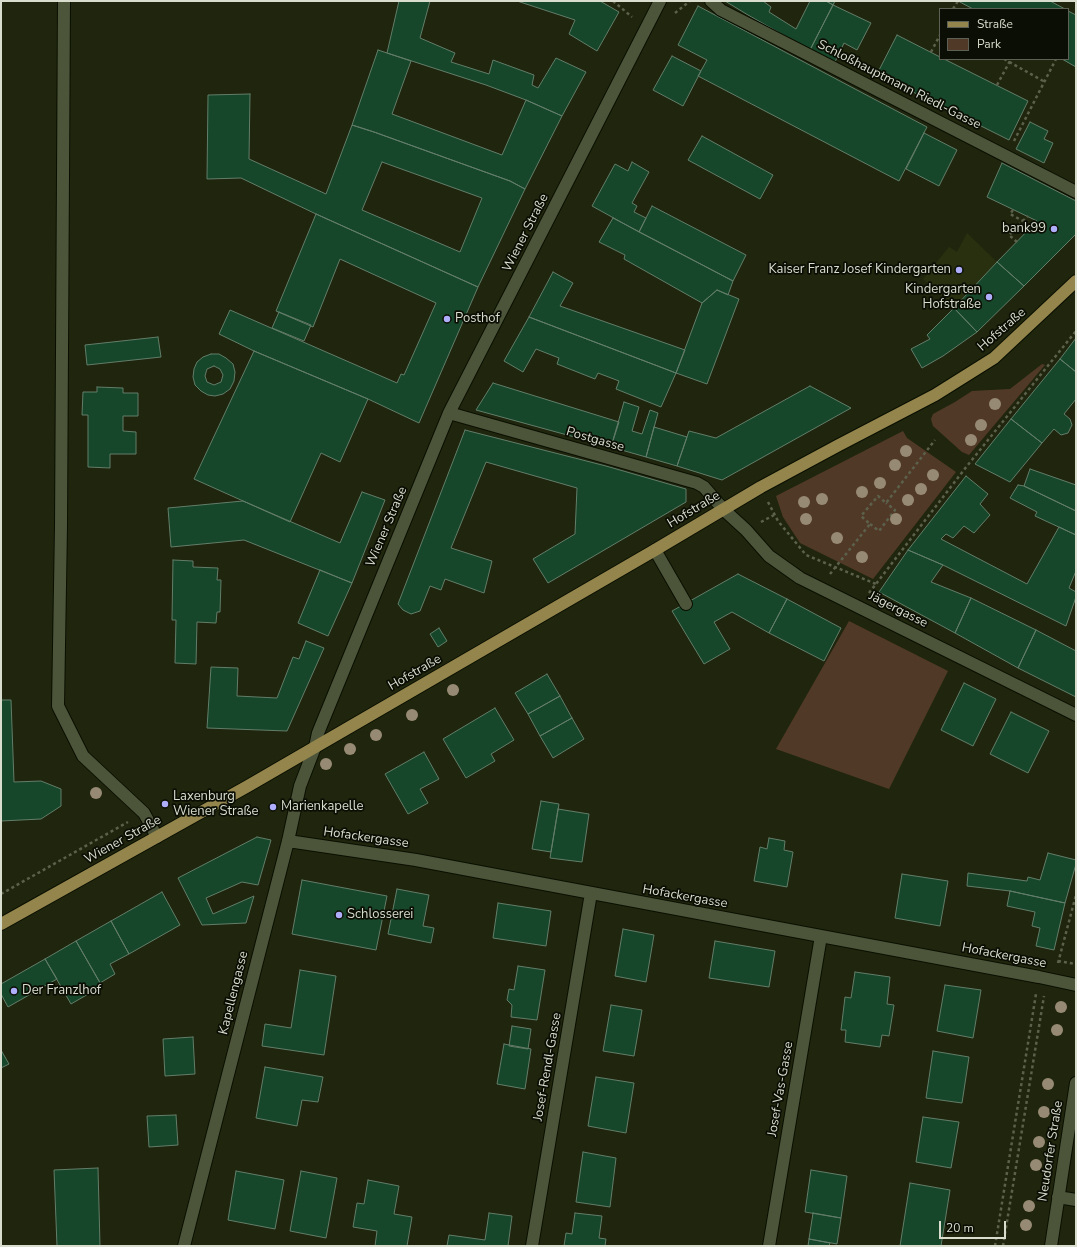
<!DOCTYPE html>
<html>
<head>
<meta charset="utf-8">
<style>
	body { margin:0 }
	#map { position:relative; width:1077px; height:1247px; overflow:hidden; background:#20260d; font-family:"Nunito Sans",sans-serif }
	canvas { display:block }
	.frame { position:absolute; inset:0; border:2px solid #d8ddce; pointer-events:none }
	.legend { position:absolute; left:939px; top:8px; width:130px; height:52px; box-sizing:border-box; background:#0b0e04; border:1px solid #5d6155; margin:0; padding:5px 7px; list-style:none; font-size:12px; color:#d8ddce }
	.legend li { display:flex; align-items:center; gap:8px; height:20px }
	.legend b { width:20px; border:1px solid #5d6155 }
	.scale { position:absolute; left:939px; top:1221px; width:67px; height:18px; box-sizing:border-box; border:2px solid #d8ddce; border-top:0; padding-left:5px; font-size:12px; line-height:14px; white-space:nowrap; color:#d8ddce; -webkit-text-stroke:3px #0b0e04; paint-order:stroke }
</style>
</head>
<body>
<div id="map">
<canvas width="1077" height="1247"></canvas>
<div class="frame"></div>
<ul class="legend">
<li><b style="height:5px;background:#93854c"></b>Straße</li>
<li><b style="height:11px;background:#513927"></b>Park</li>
</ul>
<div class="scale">20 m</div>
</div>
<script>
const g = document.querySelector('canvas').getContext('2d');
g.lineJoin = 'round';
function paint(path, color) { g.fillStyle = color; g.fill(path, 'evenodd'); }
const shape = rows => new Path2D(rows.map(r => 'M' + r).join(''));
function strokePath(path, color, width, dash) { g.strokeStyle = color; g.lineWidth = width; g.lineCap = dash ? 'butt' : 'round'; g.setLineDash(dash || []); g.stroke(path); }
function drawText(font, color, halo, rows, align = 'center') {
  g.font = font + ' "Nunito Sans",sans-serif'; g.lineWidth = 3.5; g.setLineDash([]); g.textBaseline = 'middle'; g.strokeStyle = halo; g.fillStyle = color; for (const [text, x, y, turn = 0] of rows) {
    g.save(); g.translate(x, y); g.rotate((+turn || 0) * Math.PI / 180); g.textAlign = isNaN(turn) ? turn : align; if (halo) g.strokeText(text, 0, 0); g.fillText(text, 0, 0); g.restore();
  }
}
paint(shape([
	[967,233,997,262,954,308,923,279,949,247,957,252]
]), '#283010');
paint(shape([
	[1042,364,1045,365,969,455,962,452,933,426,931,419,933,414,955,402,972,391,1010,389],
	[903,431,907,438,956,472,873,579,800,543,783,517,776,496],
	[849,621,948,671,889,789,776,749]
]), '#513927');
const building = shape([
	[399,1,430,1,420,38,455,53,451,62,489,74,493,60,534,75,532,85,538,88,556,58,586,72,562,116,526,100,486,85,387,53,399,1],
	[517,1,600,1,619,12,597,51,569,34,575,20,517,1],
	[725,1,763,1,771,7,769,12,796,29,810,1,826,1,833,5,810,50,748,15,725,1],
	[826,1,835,1,833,5,826,1],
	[958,1,1050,1,1065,9,973,9,958,1],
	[833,5,871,23,857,50,844,43,835,62,810,50,833,5],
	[698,6,927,127,899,181,698,76,707,60,678,45,698,6],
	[1068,11,1076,15,1076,67,1062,59,1068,59,1068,11],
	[897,35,940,57,940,59,944,59,1028,101,1009,140,877,74,897,35],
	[378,50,411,61,392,114,502,155,526,100,562,116,525,189,510,181,374,132,352,125,378,50],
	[672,56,701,71,683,106,653,90,672,56],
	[250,94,249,159,326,194,352,125,374,132,510,181,525,189,478,287,316,214,241,178,207,179,208,95,250,94],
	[382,162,482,198,460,252,362,210,382,162],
	[1030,122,1048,131,1044,139,1053,143,1044,163,1016,149,1030,122],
	[924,133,957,150,939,186,906,169,924,133],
	[702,136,773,175,760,199,688,160,702,136],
	[632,162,649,172,632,203,637,206,634,212,646,218,639,232,592,206,615,164,628,171,632,162],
	[1002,163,1076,201,1076,234,1024,286,997,262,1037,221,987,197,1002,163],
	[652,206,746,255,733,281,639,232,652,206],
	[316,214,478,287,419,423,368,399,254,351,219,334,230,310,397,383,401,374,404,375,436,303,340,259,313,327,276,311,316,214],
	[613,218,733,281,728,295,717,290,702,303,624,259,625,255,599,242,613,218],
	[997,262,1024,286,977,332,954,308,997,262],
	[553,272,573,283,560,306,685,350,676,373,529,317,553,272],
	[717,290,739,299,707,384,676,373,702,303,717,290],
	[954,308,977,332,943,356,922,368,911,349,930,339,927,335,954,308],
	[279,312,311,325,304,341,272,328,279,312],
	[529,317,676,373,661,407,616,389,619,381,598,373,595,379,557,364,559,358,536,349,523,372,504,361,529,317],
	[158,337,161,357,87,365,85,345,158,337],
	[1076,338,1076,372,1060,359,1076,338],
	[254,351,368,399,340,462,321,453,290,522,194,479,254,351],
	[211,354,219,354,226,358,233,364,235,372,234,381,230,389,223,394,215,396,208,395,201,391,195,385,193,377,194,369,197,362,203,357,211,354],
	[214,366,220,369,223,375,221,382,214,385,207,382,205,376,207,369,214,366],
	[1060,359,1076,372,1076,399,1064,414,1070,419,1072,425,1068,433,1061,435,1054,429,1042,443,1011,419,1060,359],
	[493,383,619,422,611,447,476,410,493,383],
	[810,386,851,408,722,480,677,466,689,431,716,438,810,386],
	[97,387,123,388,123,393,138,393,138,416,123,416,123,431,136,432,136,454,110,454,110,468,88,467,88,415,82,415,83,392,97,392,97,387],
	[624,402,639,407,632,431,642,434,650,410,658,413,646,457,611,447,624,402],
	[1011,419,1042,443,1010,482,975,464,1011,419],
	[654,427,687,437,677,466,646,457,654,427],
	[465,430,606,466,686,489,686,502,548,583,533,559,575,534,577,488,486,462,451,548,492,561,484,593,445,579,441,590,430,586,420,611,411,614,403,610,398,604,465,430],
	[1030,469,1076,485,1076,511,1024,486,1030,469],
	[966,476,988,494,980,504,990,515,974,533,964,526,953,538,946,534,941,539,1027,584,1059,527,1076,535,1076,571,1069,588,1076,592,1076,597,1066,626,943,565,908,550,966,476],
	[1018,485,1024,486,1076,511,1076,535,1035,516,1037,512,1010,498,1018,485],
	[362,492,385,500,352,583,244,540,171,547,168,508,243,501,340,543,362,492],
	[908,550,943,565,931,582,971,598,955,633,879,592,908,550],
	[173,560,193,561,193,567,218,568,217,580,221,580,220,612,217,612,216,623,197,622,196,664,175,663,176,620,172,620,173,560],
	[320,570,352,583,328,636,298,623,320,570],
	[738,574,787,599,769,633,732,612,714,622,730,649,704,664,672,611,738,574],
	[971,598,1036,630,1018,668,955,633,971,598],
	[787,599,841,628,824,661,769,633,787,599],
	[439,628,447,641,438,647,430,634,439,628],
	[1036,630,1076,651,1076,697,1018,668,1036,630],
	[306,641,324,648,287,731,207,728,211,667,238,668,237,696,277,698,293,657,299,659,306,641],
	[547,674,560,696,528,714,515,693,547,674],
	[964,683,996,699,973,746,941,730,964,683],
	[560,696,572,718,540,736,528,714,560,696],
	[1,700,11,700,14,782,41,781,61,789,61,806,41,819,1,821,1,700],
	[495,708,514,740,491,754,495,761,466,778,443,739,495,708],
	[1011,712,1049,731,1028,773,990,754,1011,712],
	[572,718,584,739,553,758,540,736,572,718],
	[424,752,439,779,420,789,428,803,408,814,385,774,424,752],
	[541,801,559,804,551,852,532,849,541,801],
	[271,804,276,805,275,809,270,808,271,804],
	[558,809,589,814,582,862,550,858,558,809],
	[257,837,271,840,258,885,242,882,206,898,213,914,254,896,246,923,202,925,178,878,257,837],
	[769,838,785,841,784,850,793,852,787,887,754,881,760,847,767,849,769,838],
	[1048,853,1076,860,1076,864,1065,903,1010,891,967,886,968,873,1027,881,1028,877,1040,880,1048,853],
	[902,874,948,881,940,926,895,918,902,874],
	[302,880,387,896,376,950,292,934,302,880],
	[397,889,429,895,423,926,434,928,431,943,388,934,397,889],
	[1010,891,1065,903,1054,950,1036,946,1040,928,1032,926,1035,912,1007,906,1010,891],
	[162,892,180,925,129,954,111,921,162,892],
	[498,903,551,911,546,946,493,938,498,903],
	[111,921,129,954,110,964,115,974,100,983,76,941,111,921],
	[623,929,654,935,646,982,615,976,623,929],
	[76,941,102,986,71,1004,45,959,76,941],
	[715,941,775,951,769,987,709,978,715,941],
	[45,959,57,979,8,1007,1,994,1,984,45,959],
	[518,966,545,970,537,1020,511,1017,512,1005,507,1000,509,989,514,990,518,966],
	[300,970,336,976,324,1055,262,1046,265,1024,291,1028,300,970],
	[855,972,890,977,887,1004,894,1005,889,1036,882,1035,880,1047,845,1042,846,1030,841,1030,845,997,851,998,855,972],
	[945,985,981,990,973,1038,937,1031,945,985],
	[611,1005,642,1010,634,1056,603,1051,611,1005],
	[512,1026,531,1029,528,1049,509,1046,512,1026],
	[193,1037,195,1074,165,1076,163,1039,193,1037],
	[504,1044,531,1049,525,1089,497,1084,504,1044],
	[1,1050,9,1064,1,1068,1,1050],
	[933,1051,969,1057,962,1103,926,1098,933,1051],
	[265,1067,323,1077,318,1102,302,1100,297,1126,256,1118,265,1067],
	[596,1077,634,1083,626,1133,588,1126,596,1077],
	[176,1115,178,1145,149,1147,147,1116,176,1115],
	[923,1117,959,1122,951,1168,916,1162,923,1117],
	[583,1152,616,1158,610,1207,576,1202,583,1152],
	[98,1168,100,1246,57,1246,54,1170,98,1168],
	[811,1170,847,1176,841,1218,805,1212,811,1170],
	[236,1171,284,1180,275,1229,228,1220,236,1171],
	[301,1171,337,1178,326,1238,290,1231,301,1171],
	[368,1180,399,1186,394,1214,412,1217,407,1246,375,1246,377,1231,353,1227,357,1203,364,1204,368,1180],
	[910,1183,950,1190,941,1246,900,1246,910,1183],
	[489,1213,512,1216,508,1246,447,1246,449,1235,485,1240,489,1213],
	[575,1213,602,1216,599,1238,606,1239,605,1246,564,1246,566,1233,572,1234,575,1213],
	[813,1213,841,1218,837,1244,809,1239,813,1213],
	[809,1239,830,1243,829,1246,808,1246,809,1239]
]);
paint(building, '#17472a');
strokePath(building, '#627d6a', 1);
const minor = shape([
	[64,1,61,526,58,706,83,756,144,813,157,837],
	[711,1,721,10,1076,192],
	[449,413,697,483,704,487,723,509,746,530,769,556,800,578,1076,715],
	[655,550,686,604],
	[288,841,416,860,1039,977,1076,985],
	[1058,1197,1076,1200],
	[184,1246,288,841,300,786,315,747,318,733,449,413,660,1],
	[532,1246,591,893],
	[769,1246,821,936],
	[1051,1246,1076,1083]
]);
const major = shape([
	[1,924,248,786,655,550,761,487,839,445,935,395,994,358,1076,281]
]);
strokePath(minor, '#0a0f00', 14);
strokePath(major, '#0a0f00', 14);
strokePath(shape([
	[613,1,632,17],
	[953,9,958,1],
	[675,13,690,1],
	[931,52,940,35],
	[1004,59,1045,82],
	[997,85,1011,59],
	[1014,141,1056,59],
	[1013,210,1010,214,1023,221],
	[1017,242,1009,235,1028,216],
	[768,502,778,521,806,555,876,584],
	[761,522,774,515],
	[870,524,879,531,895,510,886,503],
	[830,574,870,524,861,516,878,496,886,503,935,440],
	[869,593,967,466,1076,331],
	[1,894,128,822],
	[1058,961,1076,964],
	[1058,963,1076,895],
	[995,1246,1036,994],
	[1003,1246,1044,996]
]), '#5c614b', 2.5, [3, 3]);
strokePath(minor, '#4c543a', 12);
strokePath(major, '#93854c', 12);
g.fillStyle = '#978a74';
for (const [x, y] of [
	[995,404],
	[981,425],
	[971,440],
	[906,451],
	[895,465],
	[933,475],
	[880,483],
	[921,489],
	[862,492],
	[822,499],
	[908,500],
	[804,502],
	[806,519],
	[896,519],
	[837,538],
	[862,557],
	[453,690],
	[412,715],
	[376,735],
	[350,749],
	[326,764],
	[96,793],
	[1061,1007],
	[1057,1030],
	[1048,1084],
	[1044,1112],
	[1039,1142],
	[1036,1165],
	[1029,1206],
	[1026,1225]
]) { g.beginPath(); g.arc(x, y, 6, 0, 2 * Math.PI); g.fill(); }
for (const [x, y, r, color] of [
	[1054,229,4,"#aeaefa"],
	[959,270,4,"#aeaefa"],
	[989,297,4,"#aeaefa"],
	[447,319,4,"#aeaefa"],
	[165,804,4,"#aeaefa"],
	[273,807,4,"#aeaefa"],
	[339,915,4,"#aeaefa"],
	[14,991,4,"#aeaefa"]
]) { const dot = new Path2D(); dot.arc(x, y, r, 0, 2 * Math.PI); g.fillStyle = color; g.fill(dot); strokePath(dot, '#0b0e04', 1.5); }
drawText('13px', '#d8ddce', '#0b0e04', [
	["Schloßhauptmann Riedl-Gasse",899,85,27],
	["Wiener Straße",526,233,-63],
	["Hofstraße",1002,330,-41],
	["Postgasse",595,440,16],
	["Hofstraße",694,510,-31],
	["Wiener Straße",387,527,-67],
	["Jägergasse",898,610,27],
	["Hofstraße",415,673,-30],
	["Hofackergasse",366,838,8],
	["Wiener Straße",123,840,-29],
	["Hofackergasse",685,897,10],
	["Hofackergasse",1004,956,11],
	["Kapellengasse",234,993,-76],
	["Josef-Rendl-Gasse",548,1067,-80],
	["Josef-Vas-Gasse",781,1089,-80],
	["Neudorfer Straße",1051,1151,-81]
]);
drawText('13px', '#d8ddce', '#0b0e04', [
	["bank99",1046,229,"right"],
	["Kaiser Franz Josef Kindergarten",951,270,"right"],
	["Kindergarten",981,290,"right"],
	["Hofstraße",981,305,"right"],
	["Posthof",455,319],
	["Laxenburg",173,797],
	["Wiener Straße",173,812],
	["Marienkapelle",281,807],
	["Schlosserei",347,915],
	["Der Franzlhof",22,991]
], 'left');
</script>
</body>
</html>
